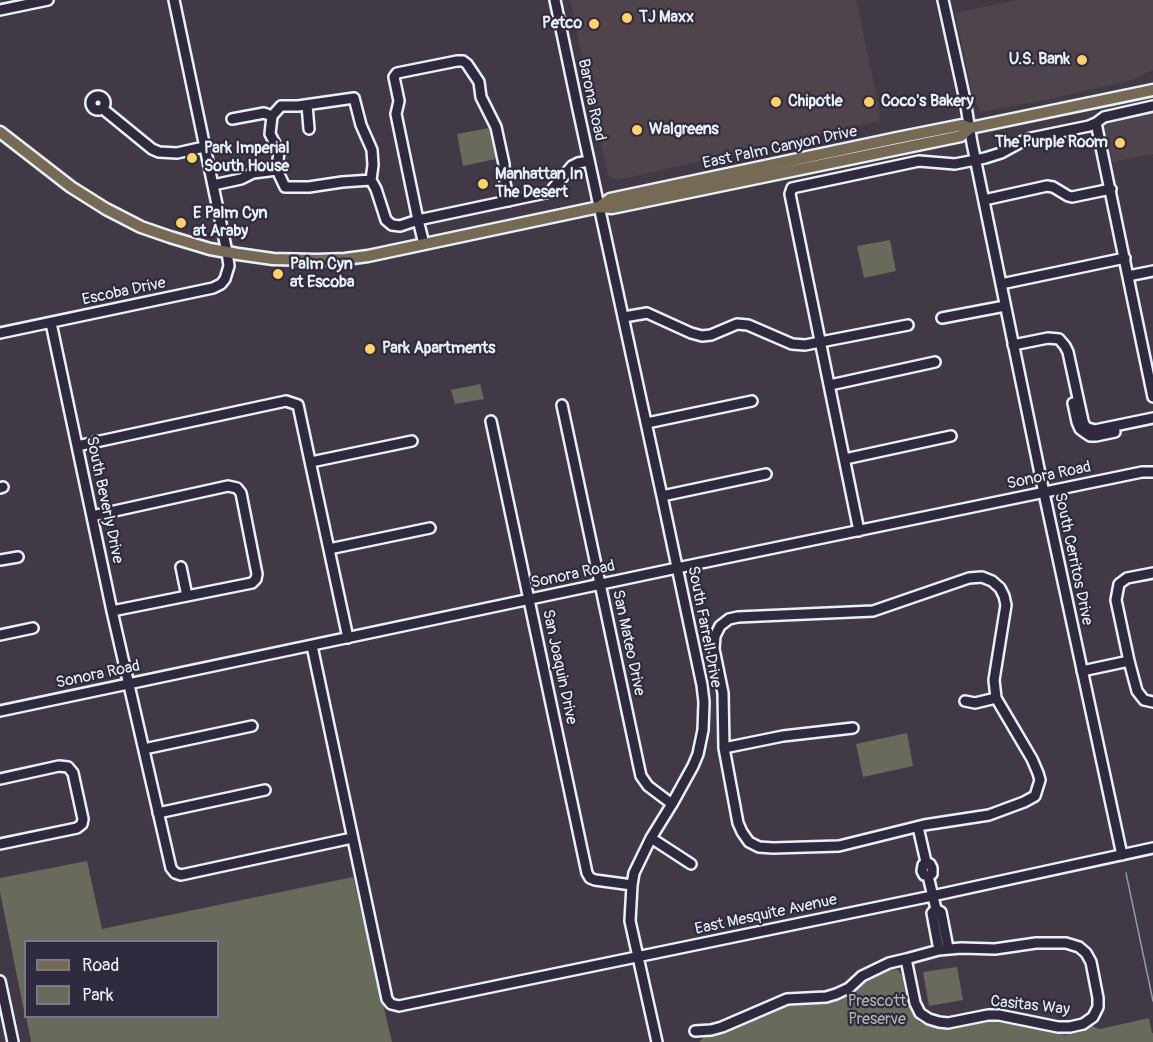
<!DOCTYPE html>
<html>
<head>
<meta charset="utf-8">
<style>
	body { margin:0 }
	#map { position:relative; width:1153px; height:1042px; overflow:hidden; background:#423946; font-family:Pangolin,sans-serif }
	canvas { display:block }
	.legend { position:absolute; left:24px; top:940px; width:195px; height:78px; box-sizing:border-box; background:#2f2a3d; border:2px solid #797a88; margin:0; padding:8px 10px; list-style:none; font-size:18px; color:#e8f1f8 }
	.legend li { display:flex; align-items:center; gap:12px; height:30px }
	.legend b { width:30px; border:2px solid #797a88 }
</style>
</head>
<body>
<div id="map">
<canvas width="1153" height="1042"></canvas>
<ul class="legend">
<li><b style="height:8px;background:#766a55"></b>Road</li>
<li><b style="height:16px;background:#686a5c"></b>Park</li>
</ul>
</div>
<script>
const g = document.querySelector('canvas').getContext('2d');
g.lineJoin = 'round';
function paint(path, color) { g.fillStyle = color; g.fill(path, 'evenodd'); }
const shape = rows => new Path2D(rows.map(r => 'M' + r).join(''));
function strokePath(path, color, width, dash) { g.strokeStyle = color; g.lineWidth = width; g.lineCap = dash ? 'butt' : 'round'; g.setLineDash(dash || []); g.stroke(path); }
function drawText(font, color, halo, rows, align = 'center') {
  g.font = font + ' Pangolin,sans-serif'; g.lineWidth = 4.5; g.setLineDash([]); g.textBaseline = 'middle'; g.strokeStyle = halo; g.fillStyle = color; for (const [text, x, y, turn = 0] of rows) {
    g.save(); g.translate(x, y); g.rotate((+turn || 0) * Math.PI / 180); g.textAlign = isNaN(turn) ? turn : align; if (halo) g.strokeText(text, 0, 0); g.fillText(text, 0, 0); g.restore();
  }
}
paint(shape([
	[570,0,856,0,880,113,879,121,618,180,608,175],
	[1018,0,1153,0,1153,71,1145,73,1135,79,1037,102,1022,104,981,112,973,97,955,13],
	[1153,111,1153,154,1112,162,1104,126,1108,120]
]), '#4f444c');
paint(shape([
	[489,128,496,159,463,166,457,134],
	[890,240,896,271,864,278,857,246],
	[480,384,484,399,455,404,451,390],
	[907,733,913,766,863,777,856,744],
	[87,861,102,929,353,877,392,1042,31,1042,26,1016,218,1016,218,942,26,942,25,1016,0,892,0,878],
	[957,967,963,1000,929,1006,923,972],
	[891,969,898,970,902,975,907,1003,919,1022,939,1029,992,1021,1008,1023,1065,1035,1080,1032,1092,1026,1100,1029,1149,1018,1152,1033,1153,1033,1153,1042,699,1042,704,1037,726,1033,791,1004,821,1003,835,1001,850,994,866,980]
]), '#686a5c');
strokePath(shape([
	[1126,873,1153,1001]
]), '#8b9cab', 1.5);
const minor = shape([
	[555,0,579,114,662,496,702,685,704,702,703,730,698,754,693,766,672,804,651,838,634,873,632,885,630,921,657,1042],
	[943,0,965,100,972,143,1044,493,1122,855],
	[0,10,48,0],
	'91 103a7 7 0 1 1 14 0a7 7 0 1 1-14 0Z',
	[354,98,361,125,372,150,373,165,371,180,342,182,309,187,285,187,277,170,279,151,270,134,272,116,281,106,298,106,354,98],
	[307,105,309,129],
	[103,109,152,149,159,152,177,153,204,147],
	[232,119,264,113,272,116],
	[1096,123,1153,397],
	[371,180,376,189,386,220,392,225,400,226,418,220,396,114,399,101,394,77,397,73,457,61,463,61,467,64,479,82,481,97,496,127,504,164,505,183,509,201],
	[213,185,241,179,253,173,277,170],
	[984,200,1047,186,1053,187,1068,196,1072,197,1111,189],
	[424,244,418,220,550,192,572,166,578,163,589,161],
	[1128,276,1153,271],
	[1001,284,1125,258],
	[624,317,647,313,691,333,702,336,711,335,737,324,748,325,792,344,805,345,908,325],
	[942,318,1005,306],
	[51,323,112,611,171,868,175,873,181,875,352,838],
	[0,333,213,288,221,284,225,279,229,266,227,252,174,0],
	[1013,345,1048,338,1059,339,1065,346,1068,352,1083,421,1085,426,1088,428,1095,430,1153,418],
	[830,385,935,362],
	[1073,403,1077,422,1080,429,1084,432,1090,436,1096,436,1115,432],
	[562,405,639,767,641,776,648,786,672,804],
	[491,421,587,873,590,878,595,880,632,885],
	[647,423,752,401],
	[77,446,286,401,298,405,348,638],
	[845,459,951,436],
	[311,462,412,441],
	[0,488,3,487],
	[662,496,766,474],
	[92,516,228,486,237,488,241,493,257,574,256,579,252,583,112,611],
	[859,531,790,194,792,188,919,161,955,164,985,158,1001,153,1023,141,1031,138,1089,126,1096,123,1104,117,1153,106],
	[329,549,430,528],
	[0,560,18,557],
	[181,567,187,596],
	[1153,573,1127,578,1119,584,1116,600,1129,661,1137,691,1144,700,1153,702],
	[982,577,992,581,1000,588,1004,596,1006,605,994,680,996,698,1032,759,1038,773,1040,780,1035,796,1024,802,989,815,924,825,839,846,773,848,759,847,749,842,742,832,738,823,724,748,723,693,714,649,715,636,720,626,729,619,738,617,873,611,969,578,982,577],
	[0,635,33,628],
	[312,646,387,999,391,1004,399,1006,932,896,1153,848],
	[1082,671,1129,661],
	[965,701,975,703,996,698],
	[0,711,677,568,1142,472,1153,472],
	[724,748,783,736,853,728],
	[144,749,252,726],
	[0,779,59,766,68,767,73,773,83,819,82,824,77,828,0,844],
	[158,813,265,790],
	[918,827,926,862,930,864,932,868,932,874,928,876,924,875,922,871,923,865,926,862],
	[651,838,691,864],
	[928,876,936,909,941,912,948,948],
	[936,909,932,913,939,950],
	[0,981,13,1042],
	[695,1031,711,1030,722,1027,787,999,826,997,836,994,849,988,862,976,889,963,906,959,939,950,961,948,995,949,1036,943,1066,943,1079,947,1086,953,1091,962,1098,998,1098,1007,1093,1017,1083,1024,1070,1027,1058,1027,999,1015,988,1015,948,1023,939,1022,929,1019,920,1013,915,1003,906,959]
]);
const major = shape([
	[0,132,71,187,106,209,141,227,170,237,210,249,238,254,273,259,317,260,345,259,368,256,599,207,612,208,961,136,970,128,1153,90],
	[599,207,610,199,897,138,962,125,970,128]
]);
strokePath(minor, '#e8f1f8', 14);
strokePath(major, '#e8f1f8', 15);
strokePath(minor, '#2f2a3d', 9);
strokePath(major, '#766a55', 10);
for (const [x, y, r, color] of [
	[627,18,6,"#ffd166"],
	[594,24,6,"#ffd166"],
	[1082,60,6,"#ffd166"],
	[776,102,6,"#ffd166"],
	[869,102,6,"#ffd166"],
	[637,130,6,"#ffd166"],
	[1120,143,6,"#ffd166"],
	[192,158,6,"#ffd166"],
	[483,184,6,"#ffd166"],
	[181,223,6,"#ffd166"],
	[278,274,6,"#ffd166"],
	[370,349,6,"#ffd166"]
]) { const dot = new Path2D(); dot.arc(x, y, r, 0, 2 * Math.PI); g.fillStyle = color; g.fill(dot); strokePath(dot, '#2f2a3d', 2); }
drawText('bold 16px', '#e8f1f8', '#2f2a3d', [
	["TJ Maxx",639,18],
	["Petco",582,24,"right"],
	["U.S. Bank",1070,60,"right"],
	["Chipotle",788,102],
	["Coco's Bakery",881,102],
	["Walgreens",649,130],
	["The Purple Room",1108,143,"right"],
	["Park Imperial",204,149],
	["South House",204,167],
	["Manhattan In",495,175],
	["The Desert",495,193],
	["E Palm Cyn",193,214],
	["at Araby",193,232],
	["Palm Cyn",290,265],
	["at Escoba",290,283],
	["Park Apartments",382,349]
], 'left');
drawText('16px', '#e8f1f8', '#2f2a3d', [
	["Barona Road",591,100,78],
	["East Palm Canyon Drive",780,148,-12],
	["Escoba Drive",124,292,-12],
	["Sonora Road",1049,476,-12],
	["South Beverly Drive",104,500,78],
	["South Cerritos Drive",1073,559,78],
	["Sonora Road",573,575,-12],
	["South Farrell Drive",704,627,79],
	["San Mateo Drive",628,643,78],
	["San Joaquin Drive",559,667,78],
	["Sonora Road",98,675,-12],
	["East Mesquite Avenue",766,915,-12],
	["Casitas Way",1030,1006,6]
]);
drawText('16px', '#aeb4b2', '#2f2a3d', [
	["Prescott",877,1002],
	["Preserve",877,1020]
]);
</script>
</body>
</html>
